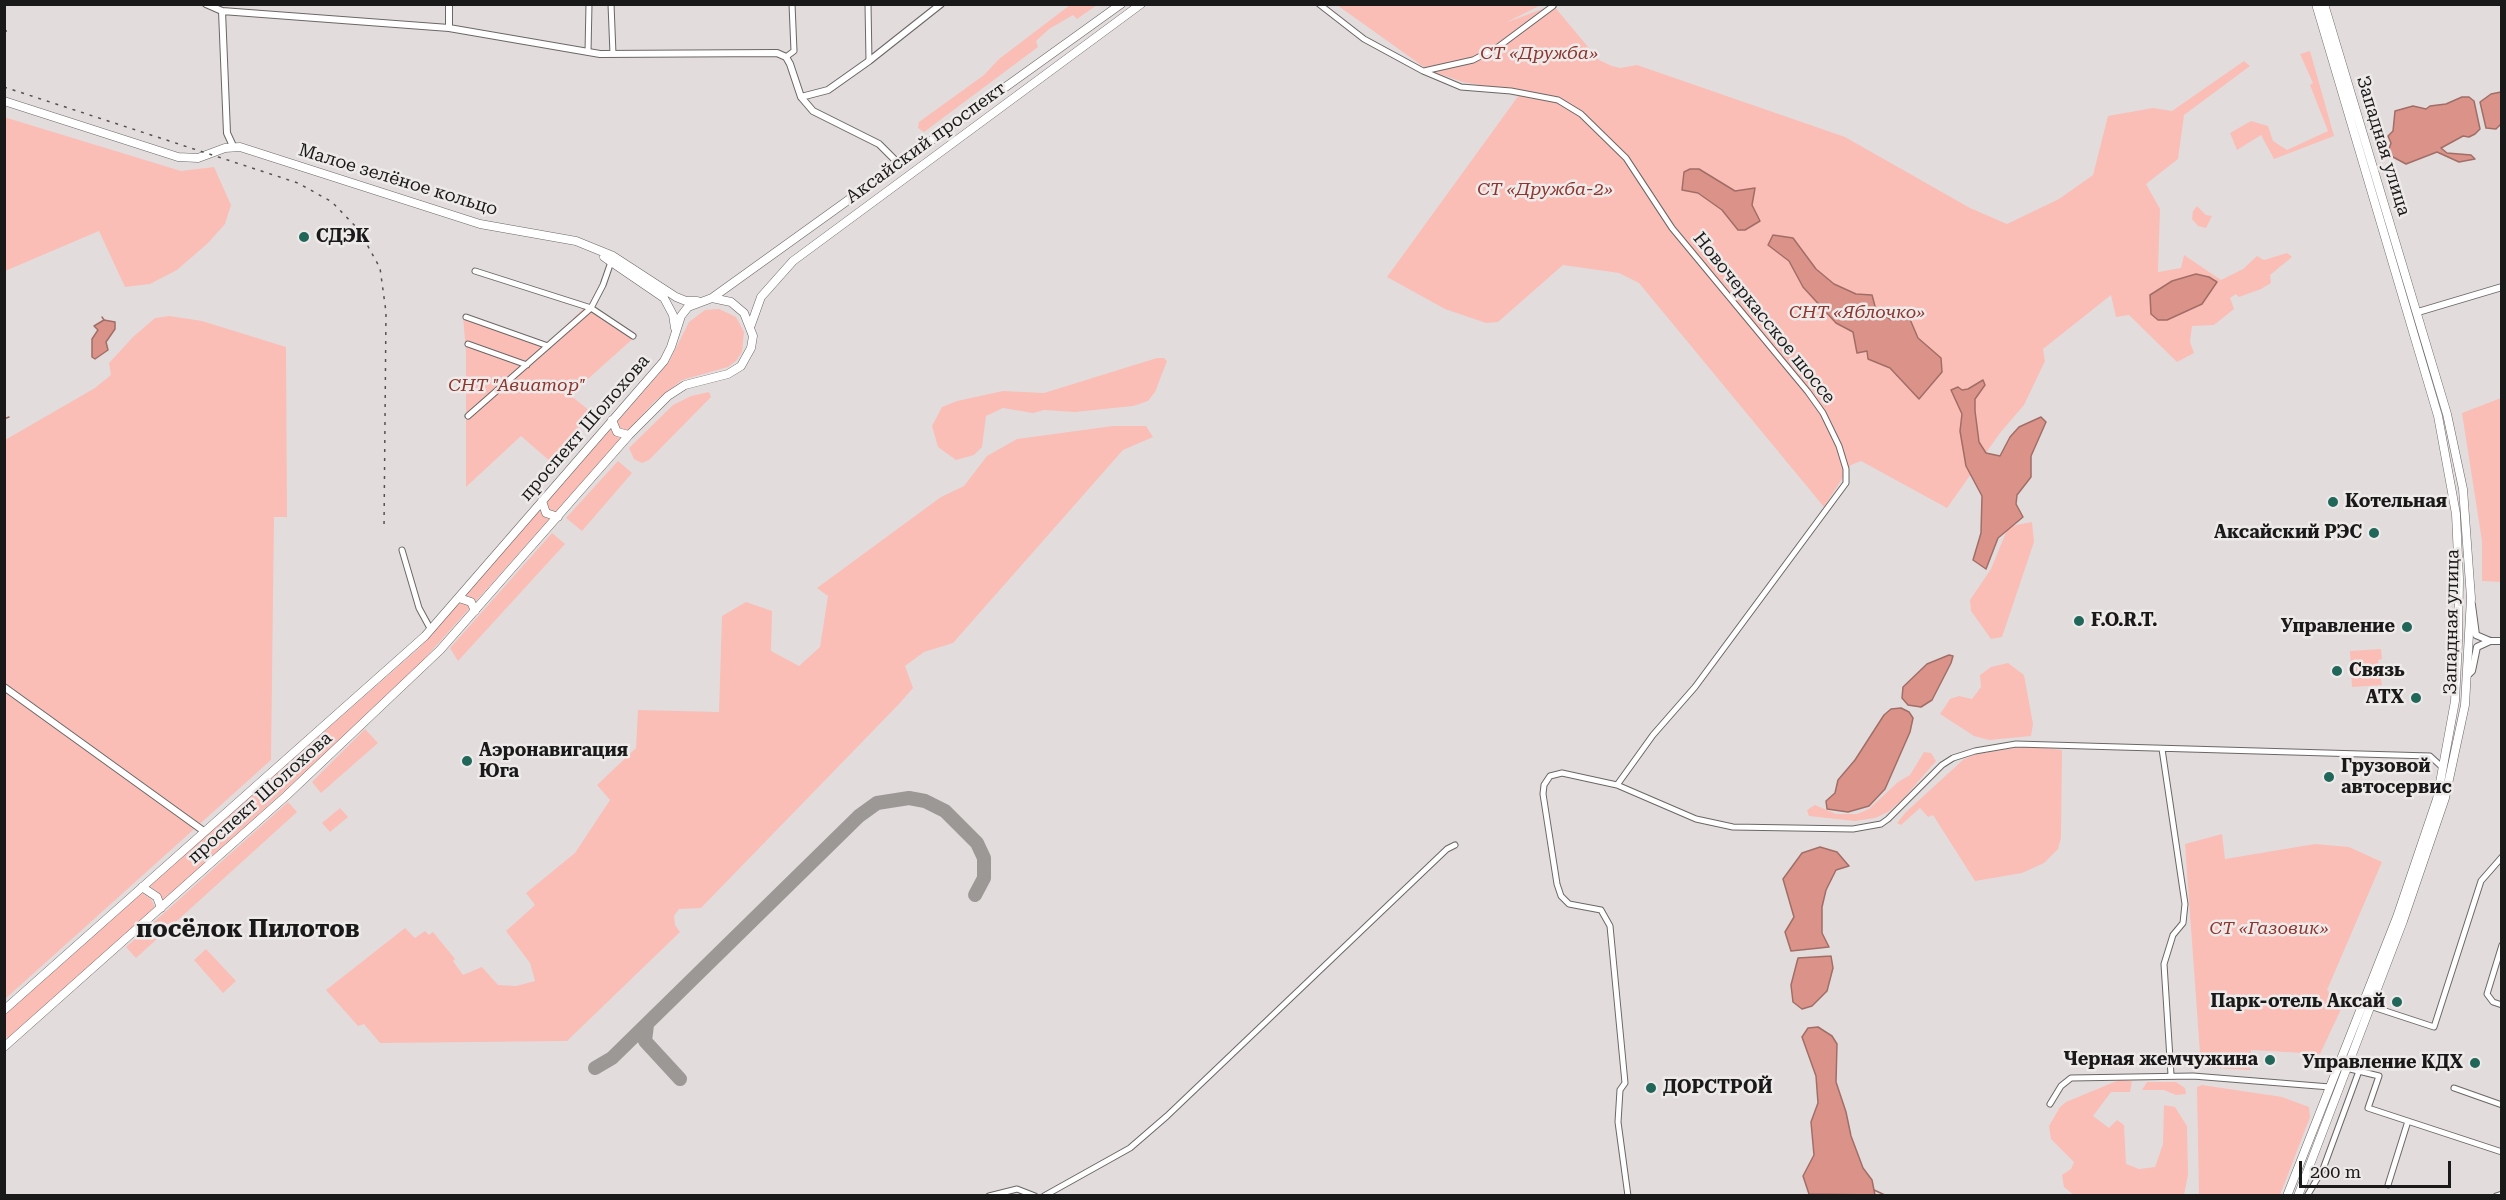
<!DOCTYPE html>
<html>
<head>
<meta charset="utf-8">
<style>
	body { margin:0 }
	#map { position:relative; width:2506px; height:1200px; overflow:hidden; background:#e2dddc; font-family:"Roboto Serif",serif }
	canvas { display:block }
	.frame { position:absolute; inset:0; border:6px solid #1a1919; pointer-events:none }
	.scale { position:absolute; left:2299px; top:1161px; width:152px; height:27px; box-sizing:border-box; border:3px solid #1a1919; border-top:0; padding-left:8px; font-size:18px; line-height:21px; white-space:nowrap; color:#1a1919; -webkit-text-stroke:4px #efeaea; paint-order:stroke }
</style>
</head>
<body>
<div id="map">
<canvas width="2506" height="1200"></canvas>
<div class="frame"></div>
<div class="scale">200 m</div>
</div>
<script>
const g = document.querySelector('canvas').getContext('2d');
g.lineJoin = 'round';
function paint(path, color) { g.fillStyle = color; g.fill(path, 'evenodd'); }
const shape = rows => new Path2D(rows.map(r => 'M' + r).join(''));
function strokePath(path, color, width, dash) { g.strokeStyle = color; g.lineWidth = width; g.lineCap = dash ? 'butt' : 'round'; g.setLineDash(dash || []); g.stroke(path); }
function drawText(font, color, halo, rows, align = 'center') {
  g.font = font + ' "Roboto Serif",serif'; g.lineWidth = 5; g.setLineDash([]); g.textBaseline = 'middle'; g.strokeStyle = halo; g.fillStyle = color; for (const [text, x, y, turn = 0] of rows) {
    g.save(); g.translate(x, y); g.rotate((+turn || 0) * Math.PI / 180); g.textAlign = isNaN(turn) ? turn : align; if (halo) g.strokeText(text, 0, 0); g.fillText(text, 0, 0); g.restore();
  }
}
paint(shape([
	[1070,5,1097,5,1077,19,1073,15,1049,29,1036,41,1038,47,924,132,918,128,919,122,984,75,999,59],
	[1337,5,1541,5,1505,23,1553,5,1599,60,1612,66,1620,68,1637,65,1845,137,1970,208,2007,224,2059,199,2093,175,2108,116,2153,108,2172,111,2244,61,2250,66,2184,115,2178,159,2146,184,2160,209,2158,272,2181,268,2184,255,2221,280,2243,269,2257,256,2264,260,2287,253,2292,257,2270,275,2271,283,2261,289,2239,297,2236,294,2230,298,2234,309,2214,325,2192,326,2190,342,2194,353,2177,362,2129,315,2116,317,2111,295,2043,349,2045,361,2024,405,2000,433,1947,508,1861,461,1851,465,1824,507,1639,283,1619,273,1563,265,1498,322,1486,323,1445,309,1387,277,1519,95,1511,91,1463,82,1428,70],
	[2310,51,2334,136,2274,159,2261,135,2237,150,2230,133,2251,121,2268,126,2273,141,2287,150,2328,131,2310,85,2313,83,2300,54],
	[4,117,181,171,214,167,231,205,225,224,208,243,177,270,150,284,125,287,99,231,5,271],
	[2197,206,2206,215,2212,216,2206,228,2198,226,2192,219,2193,211],
	[588,304,637,335,570,395,590,411,552,463,521,436,466,487,466,352,463,316,547,344],
	[719,309,736,317,744,332,742,352,736,361,728,367,682,380,654,402,401,685,163,901,157,891,149,886,419,648,659,374,670,360,689,322,705,310],
	[169,316,202,321,286,347,287,517,274,517,271,760,5,999,5,440,95,388,111,375,109,363,133,337,155,318],
	[1157,358,1164,358,1167,361,1155,392,1148,401,1133,406,1075,412,1044,410,1033,413,1003,408,986,416,982,447,974,455,956,460,938,447,932,426,942,407,957,401,1003,391,1044,393],
	[709,392,711,397,649,460,642,463,634,459,629,448,673,405,691,396],
	[2501,398,2501,582,2482,581,2482,541,2462,413],
	[1113,426,1146,426,1153,437,1123,450,953,643,924,652,905,666,913,688,899,704,701,908,679,909,674,916,675,925,680,932,567,1041,380,1043,364,1024,358,1026,326,990,405,928,415,938,425,931,429,935,433,932,455,959,453,961,463,975,482,967,498,985,516,986,535,981,530,963,506,931,535,905,526,893,575,853,610,800,597,785,636,748,638,710,719,712,722,616,746,602,772,611,771,651,799,666,820,647,828,596,817,588,941,497,964,486,987,456,1017,439],
	[618,461,632,473,582,531,566,518],
	[2032,522,2034,542,2002,637,1991,639,1971,611,1970,600,1991,569,2007,530,2016,525],
	[552,533,565,544,458,661,450,648],
	[2381,649,2382,659,2378,660,2382,685,2352,687,2350,651],
	[2008,663,2024,675,2033,724,2031,736,1989,740,1974,736,1940,714,1950,699,1959,696,1972,699,1981,687,1980,675,1991,667],
	[365,729,378,743,321,793,312,782],
	[2028,746,2062,750,2061,838,2058,849,2044,863,2022,873,1975,881,1933,815,1928,817,1920,808,1901,825,1897,823,1906,812,1964,759,1977,754],
	[1924,752,1931,753,1936,761,1903,799,1888,812,1875,818,1855,821,1809,816,1807,810,1815,805,1836,814,1857,814,1869,809,1898,782,1910,775],
	[288,802,297,812,136,958,126,947],
	[340,808,348,817,330,832,322,823],
	[2222,834,2225,859,2315,844,2349,847,2382,862,2327,990,2343,1005,2320,1054,2251,1050,2250,1070,2201,1067,2185,844],
	[141,892,151,899,156,909,10,1038,5,1037,4,1013],
	[206,949,236,981,223,993,194,960],
	[2119,1080,2132,1081,2130,1092,2111,1092,2093,1116,2109,1128,2117,1120,2124,1125,2126,1164,2139,1169,2155,1167,2163,1144,2164,1105,2175,1107,2187,1126,2188,1175,2184,1195,2074,1195,2064,1187,2062,1175,2071,1169,2074,1162,2051,1139,2049,1126,2060,1107,2066,1102],
	[2147,1082,2176,1082,2185,1088,2186,1094,2176,1095,2164,1090,2142,1090],
	[2202,1085,2282,1097,2309,1107,2310,1117,2280,1195,2199,1195,2197,1087]
]), '#fabeb6');
const water = shape([
	[2501,92,2501,124,2496,129,2486,128,2480,102,2491,94,2501,92],
	[2462,97,2469,97,2474,101,2480,129,2475,134,2469,137,2463,136,2441,148,2447,153,2471,155,2475,159,2459,162,2437,152,2406,164,2393,157,2389,149,2391,143,2388,136,2393,131,2395,111,2413,106,2426,109,2430,106,2446,104,2462,97],
	[1690,169,1699,169,1735,191,1755,188,1752,205,1760,221,1745,230,1738,230,1722,210,1698,193,1682,190,1684,172,1690,169],
	[1773,235,1793,238,1816,269,1834,284,1856,294,1872,295,1876,310,1891,320,1906,310,1918,338,1941,358,1942,372,1919,399,1890,368,1868,359,1867,351,1857,353,1853,332,1836,323,1803,287,1789,261,1768,245,1773,235],
	[2196,274,2209,277,2217,282,2202,304,2167,320,2158,320,2151,314,2150,295,2172,281,2196,274],
	[104,320,115,322,115,329,106,342,108,350,95,359,92,357,92,339,98,330,94,326,104,320],
	[1983,380,1985,385,1975,399,1975,411,1979,442,1986,453,2000,456,2010,437,2019,427,2041,417,2046,422,2031,456,2031,477,2017,495,2016,504,2023,517,1998,538,1986,569,1973,560,1981,533,1982,496,1966,466,1960,431,1962,414,1951,390,1958,387,1962,390,1968,389,1983,380],
	[1949,655,1953,656,1951,663,1932,700,1921,707,1908,705,1902,698,1903,687,1927,664,1949,655],
	[1901,708,1909,712,1913,718,1910,732,1885,789,1869,806,1848,812,1827,809,1826,801,1835,793,1838,780,1855,760,1884,715,1891,709,1901,708],
	[1820,847,1837,852,1849,866,1836,870,1826,890,1822,907,1822,933,1829,947,1791,951,1785,932,1794,917,1783,879,1802,853,1820,847],
	[1831,956,1833,968,1827,991,1812,1006,1802,1009,1793,1002,1791,985,1798,958,1831,956],
	[1818,1027,1832,1036,1837,1044,1836,1082,1846,1112,1851,1136,1863,1168,1872,1180,1875,1195,1809,1194,1803,1176,1814,1155,1811,1122,1818,1103,1816,1076,1802,1037,1808,1028,1818,1027]
]);
paint(water, '#db9389');
strokePath(water, '#a16e67', 1.5);
strokePath(shape([
	[102,317,104,320],
	[4,419,9,417],
	[1874,1190,1887,1196]
]), '#a16e67', 1.5);
strokePath(shape([
	[647,1025,645,1041,680,1079],
	[595,1068,612,1058,859,816,877,803,909,798,925,801,945,811,977,843,984,858,984,878,975,895]
]), '#9b9896', 14);
const minor = shape([
	[611,4,613,54],
	[868,4,869,61],
	[1319,4,1364,39,1423,71,1461,87,1511,91,1558,100,1581,114,1626,158,1672,228,1808,392,1823,413,1839,446,1846,469,1846,483,1695,687,1653,735,1617,785],
	[588,52,589,4],
	[786,57,794,51,792,4],
	[1424,71,1473,60,1498,47,1553,6],
	[475,271,591,308,633,336],
	[466,317,548,346],
	[468,344,527,365],
	[468,416,591,308,603,285,611,262],
	[402,550,419,608,431,630],
	[2162,749,2185,904,2183,923,2173,935,2164,964,2171,1075],
	[2502,945,2487,994,2493,1002,2502,1005],
	[2370,1006,2434,1027,2481,881,2502,857],
	[2346,1068,2379,1076,2368,1108,2502,1152],
	[2454,1088,2502,1105],
	[2050,1104,2061,1086,2071,1078,2193,1076,2330,1087],
	[2388,1185,2408,1121],
	[989,1196,1017,1189,1035,1196],
	[1044,1196,1130,1148,1167,1116,1447,849,1455,845],
	[1628,1196,1618,1122,1620,1090,1625,1083,1610,926,1601,910,1569,904,1561,896,1557,884,1543,794,1544,785,1550,776,1562,773,1617,785,1696,819,1733,827,1853,829,1881,824,1888,819,1942,765,1953,758,1975,751,2016,744,2430,756,2443,768],
	[2307,1196,2323,1169,2359,1071],
	[2496,1196,2502,1194]
]);
const tertiary = shape([
	[206,4,222,11,449,28,600,54,777,53,786,57,790,64,801,97,813,111,879,144,900,165],
	[222,11,227,133,233,146],
	[449,28,449,4],
	[801,97,828,90,869,61,941,4],
	[2418,312,2502,287],
	[2472,605,2476,635,2490,641,2502,641],
	[2468,675,2472,671,2477,647,2490,641],
	[4,687,205,832]
]);
const primary = shape([
	[4,101,178,157,198,158,225,148,240,147,480,224,576,241,613,256,676,297,686,301,697,301],
	[604,257,664,298,673,315,675,328],
	[712,298,1121,4],
	[751,325,761,297,793,261,1141,4],
	[612,420,617,432,629,435],
	[542,501,546,513,558,517],
	[459,598,471,602,475,611],
	[142,887,157,897,161,908],
	[4,1010,425,636,664,361,671,347,681,316,688,307,712,298,731,302,744,313,753,336,751,348,741,366,728,374,685,385,668,396,629,435,440,650,286,796,4,1047],
	[2287,1196,2397,917,2437,799,2455,701,2458,642,2459,579,2456,514,2438,416,2316,4],
	[2298,1196,2403,921,2445,798,2465,705,2471,598,2463,489,2447,414,2324,4]
]);
strokePath(minor, '#6b6766', 7);
strokePath(tertiary, '#6b6766', 8);
strokePath(primary, '#6b6766', 9);
strokePath(minor, '#fff', 5);
strokePath(tertiary, '#fff', 6);
strokePath(primary, '#fff', 8);
strokePath(shape([
	[4,31,13,31],
	[4,87,298,183,332,202,359,230,380,268,386,312,384,529]
]), '#545251', 1.5, [3, 6]);
for (const [x, y, r, color] of [
	[304,237,6,"#206659"],
	[2333,502,6,"#206659"],
	[2374,533,6,"#206659"],
	[2079,621,6,"#206659"],
	[2407,627,6,"#206659"],
	[2337,671,6,"#206659"],
	[2416,698,6,"#206659"],
	[467,761,6,"#206659"],
	[2329,777,6,"#206659"],
	[2397,1002,6,"#206659"],
	[2270,1060,6,"#206659"],
	[2475,1063,6,"#206659"],
	[1651,1088,6,"#206659"]
]) { const dot = new Path2D(); dot.arc(x, y, r, 0, 2 * Math.PI); g.fillStyle = color; g.fill(dot); strokePath(dot, '#efeaea', 2); }
drawText('italic 18px', '#8d362e', '#efeaea', [
	["СТ «Дружба»",1539,54],
	["СТ «Дружба-2»",1545,190],
	["СНТ «Яблочко»",1857,313],
	["СНТ \"Авиатор\"",517,386],
	["СТ «Газовик»",2269,929]
]);
drawText('18px', '#1a1919', '#efeaea', [
	["Аксайский проспект",926,143,-36],
	["Западная улица",2383,146,73],
	["Малое зелёное кольцо",398,180,17],
	["Новочеркасское шоссе",1764,318,51],
	["проспект Шолохова",585,428,-49],
	["Западная улица",2452,622,-89],
	["проспект Шолохова",260,798,-42]
]);
drawText('bold 18px', '#1a1919', '#efeaea', [
	["СДЭК",316,237],
	["Котельная",2345,502],
	["Аксайский РЭС",2362,533,"right"],
	["F.O.R.T.",2091,621],
	["Управление",2395,627,"right"],
	["Связь",2349,671],
	["АТХ",2404,698,"right"],
	["Аэронавигация",479,751],
	["Юга",479,772],
	["Грузовой",2341,767],
	["автосервис",2341,788],
	["Парк-отель Аксай",2385,1002,"right"],
	["Черная жемчужина",2258,1060,"right"],
	["Управление КДХ",2463,1063,"right"],
	["ДОРСТРОЙ",1663,1088]
], 'left');
drawText('bold 24px', '#1a1919', '#efeaea', [
	["посёлок Пилотов",248,930]
]);
</script>
</body>
</html>
